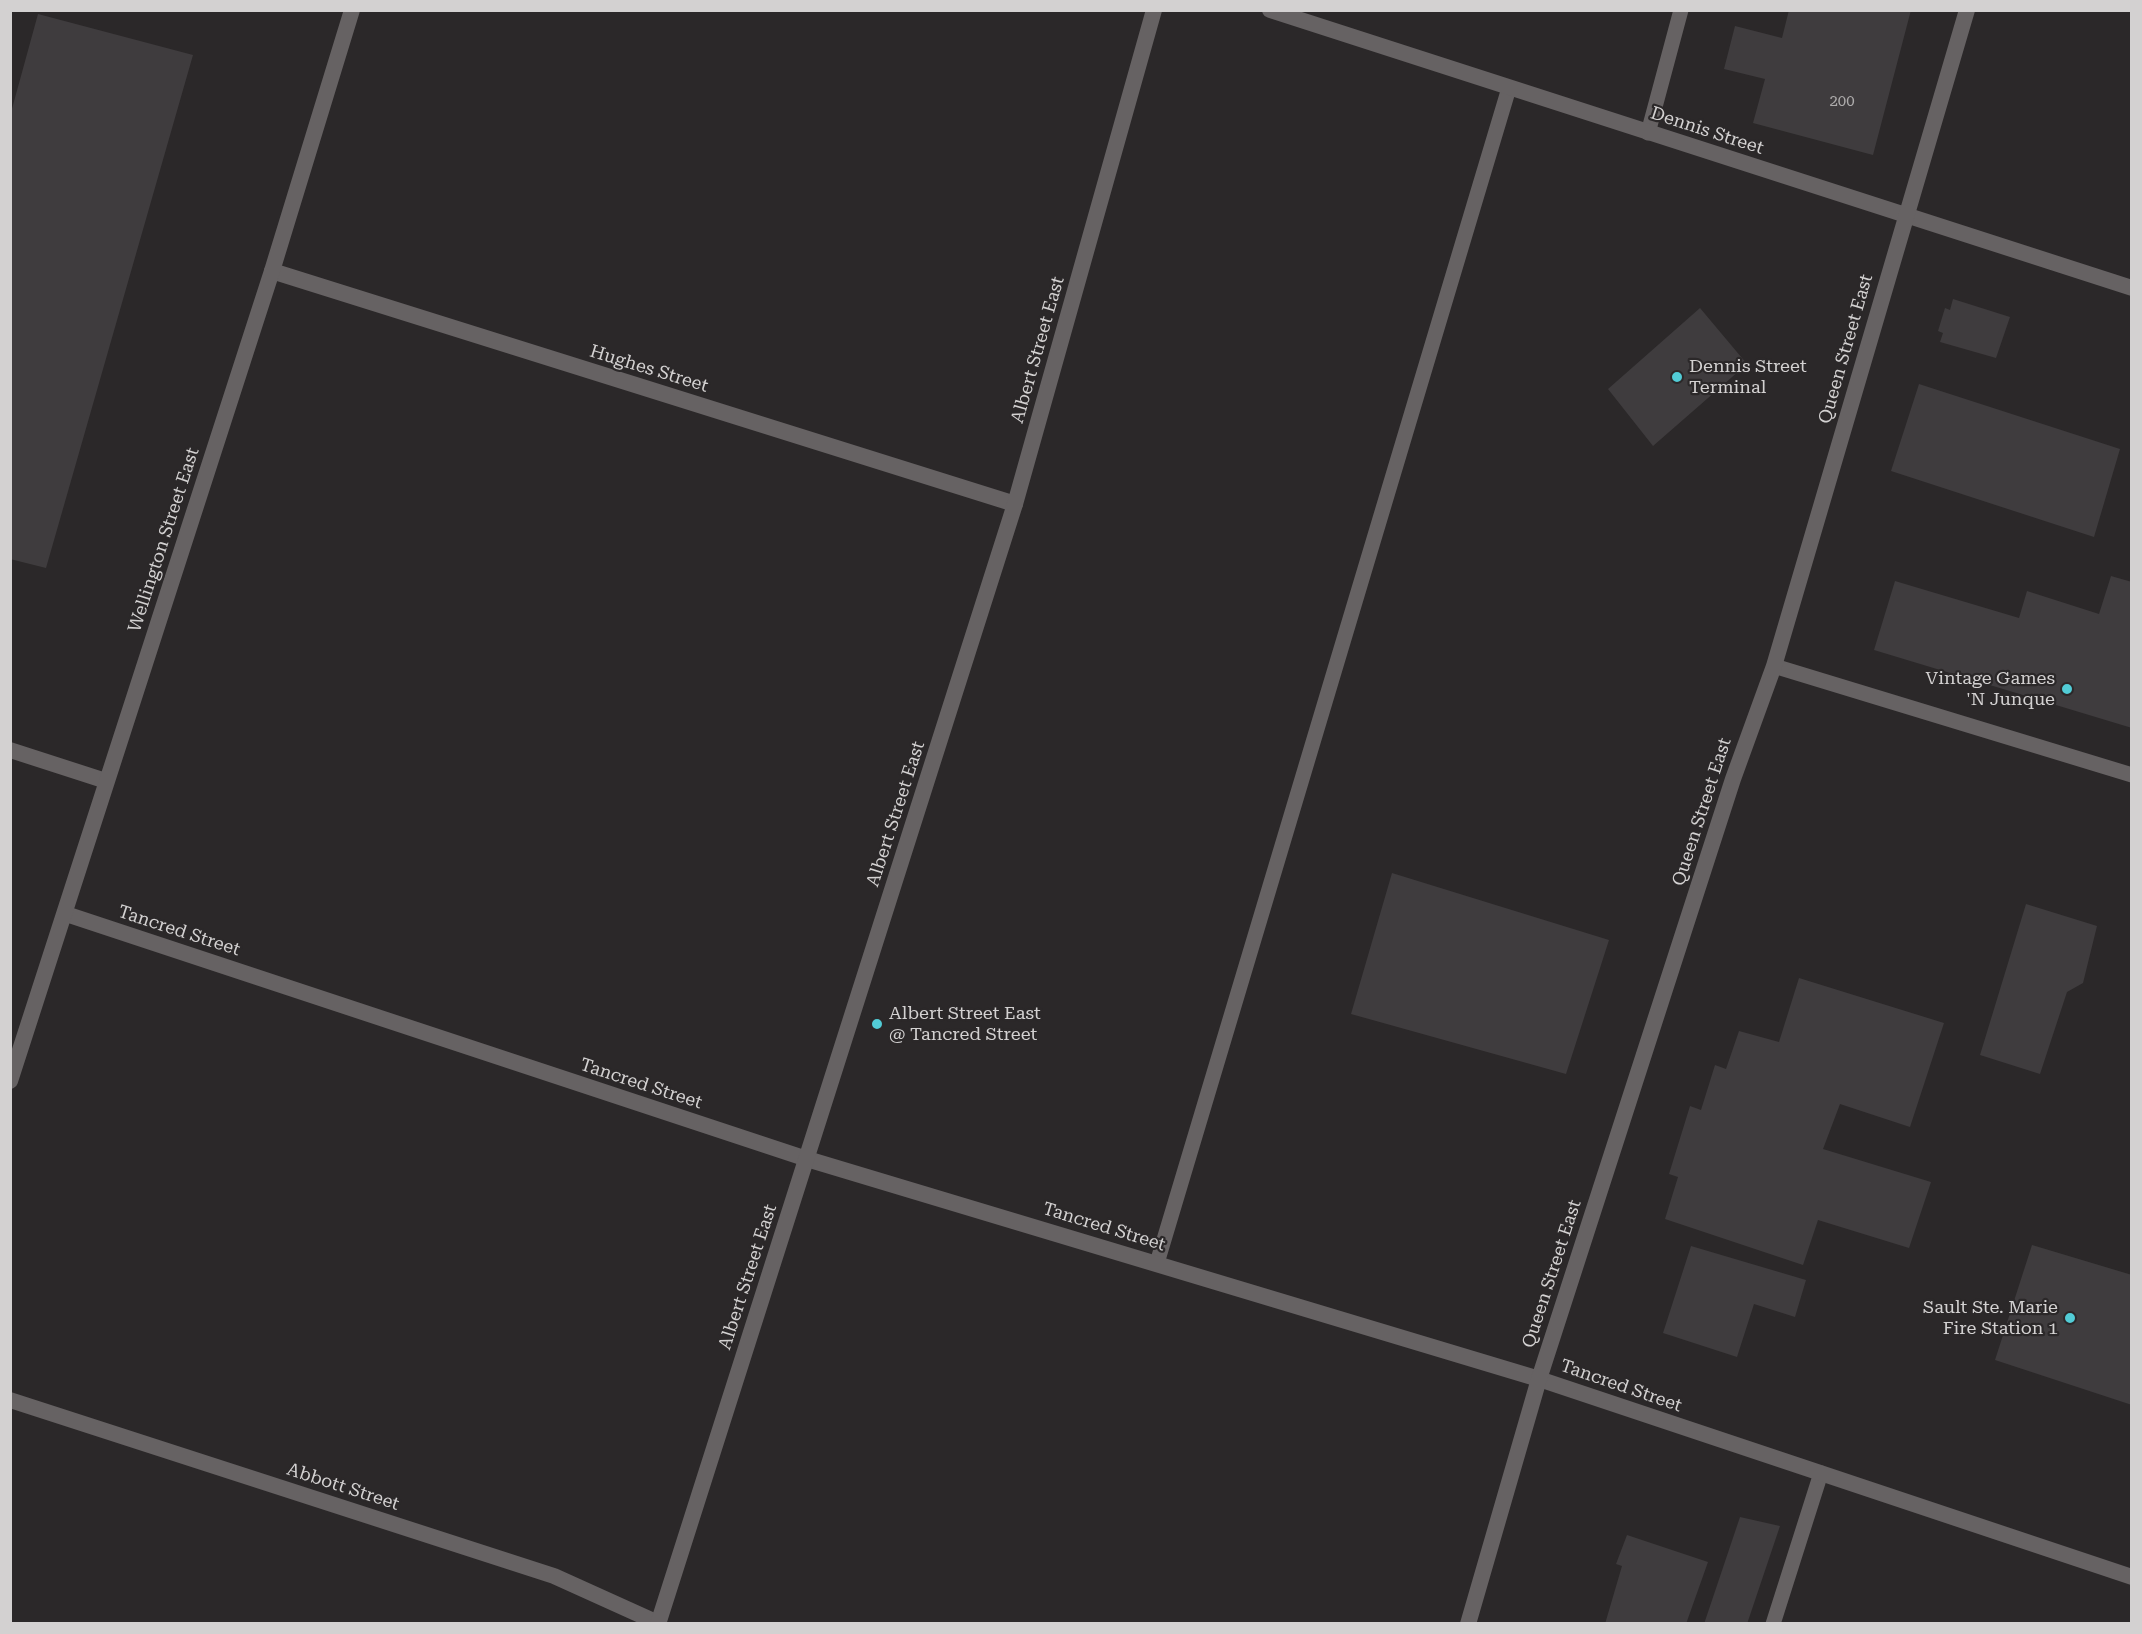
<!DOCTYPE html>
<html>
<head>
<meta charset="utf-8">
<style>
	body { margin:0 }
	#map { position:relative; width:2142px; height:1634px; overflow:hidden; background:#2b2829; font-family:"Roboto Serif",serif }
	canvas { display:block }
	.frame { position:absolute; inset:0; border:12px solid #d3d1d1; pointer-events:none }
</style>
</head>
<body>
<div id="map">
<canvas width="2142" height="1634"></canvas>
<div class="frame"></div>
</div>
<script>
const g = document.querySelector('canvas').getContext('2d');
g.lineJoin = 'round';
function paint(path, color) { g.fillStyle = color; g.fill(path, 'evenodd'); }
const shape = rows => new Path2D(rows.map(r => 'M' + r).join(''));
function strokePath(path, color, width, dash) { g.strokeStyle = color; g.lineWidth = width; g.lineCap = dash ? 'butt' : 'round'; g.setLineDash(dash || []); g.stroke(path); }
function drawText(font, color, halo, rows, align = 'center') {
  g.font = font + ' "Roboto Serif",serif'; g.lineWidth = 4.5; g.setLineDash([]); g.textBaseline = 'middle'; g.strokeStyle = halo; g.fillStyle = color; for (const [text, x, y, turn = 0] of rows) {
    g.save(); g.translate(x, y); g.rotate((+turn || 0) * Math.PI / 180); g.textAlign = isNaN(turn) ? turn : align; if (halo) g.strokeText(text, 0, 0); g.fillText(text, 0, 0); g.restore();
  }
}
paint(shape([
	[1789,10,1911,10,1873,155,1753,123,1765,79,1724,69,1735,26,1782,38],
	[38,14,193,55,46,568,10,559,10,116],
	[1953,299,2010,317,1996,358,1940,342,1943,333,1938,331,1945,308,1950,310],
	[1700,308,1747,364,1653,446,1608,389],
	[1919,384,2120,449,2094,537,1891,471],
	[2111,576,2132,582,2132,728,1874,650,1895,581,2019,618,2027,591,2099,614],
	[1392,873,1609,940,1566,1074,1351,1014],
	[2026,904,2097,926,2083,983,2067,992,2040,1074,1980,1055],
	[1799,978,1944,1023,1910,1127,1840,1104,1823,1149,1931,1182,1909,1248,1818,1220,1803,1265,1665,1219,1678,1177,1669,1174,1690,1106,1701,1110,1715,1065,1726,1069,1739,1031,1779,1042],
	[2032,1245,2132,1275,2132,1405,1995,1360],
	[1691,1246,1806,1280,1795,1317,1754,1304,1737,1357,1663,1333],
	[1740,1517,1780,1526,1747,1624,1704,1624],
	[1627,1535,1708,1562,1686,1624,1605,1624,1622,1566,1616,1564]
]), '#3f3c3e');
strokePath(shape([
	[1648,133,1681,10],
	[1774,666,2132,775],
	[1157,1263,1509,88],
	[1773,1624,1821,1473]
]), '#666263', 15);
strokePath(shape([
	[1270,10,2132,288],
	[272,271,1015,504],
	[10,750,106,781],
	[66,914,807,1159,1539,1379,2132,1577],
	[10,1400,554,1576,658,1623]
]), '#666263', 16);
strokePath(shape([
	[10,1081,272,271,352,10],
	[658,1624,1015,504,1154,10],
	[1468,1624,1539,1379,1733,779,1774,666,1967,10]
]), '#666263', 16);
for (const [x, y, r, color] of [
	[1677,377,6,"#52ccd6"],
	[2067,689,6,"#52ccd6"],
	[877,1024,6,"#52ccd6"],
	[2070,1318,6,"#52ccd6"]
]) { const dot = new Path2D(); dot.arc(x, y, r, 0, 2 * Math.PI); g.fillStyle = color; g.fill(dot); strokePath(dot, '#2b2829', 2); }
drawText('15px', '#aeacac', null, [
	["200",1842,102]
]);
drawText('18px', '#d3d1d1', '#2b2829', [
	["Dennis Street",1707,131,18],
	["Queen Street East",1846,349,-74],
	["Albert Street East",1038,350,-74],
	["Hughes Street",649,369,17],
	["Wellington Street East",164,540,-72],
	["Queen Street East",1702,812,-72],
	["Albert Street East",896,814,-72],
	["Tancred Street",179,931,18],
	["Tancred Street",641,1084,18],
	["Tancred Street",1104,1227,17],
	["Queen Street East",1552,1274,-72],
	["Albert Street East",748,1277,-72],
	["Tancred Street",1621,1386,19],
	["Abbott Street",343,1487,18]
]);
drawText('18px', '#d3d1d1', '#2b2829', [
	["Dennis Street",1689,367],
	["Terminal",1689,388],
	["Vintage Games",2055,679,"right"],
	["'N Junque",2055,700,"right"],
	["Albert Street East",889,1014],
	["@ Tancred Street",889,1035],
	["Sault Ste. Marie",2058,1308,"right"],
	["Fire Station 1",2058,1329,"right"]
], 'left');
</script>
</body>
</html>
